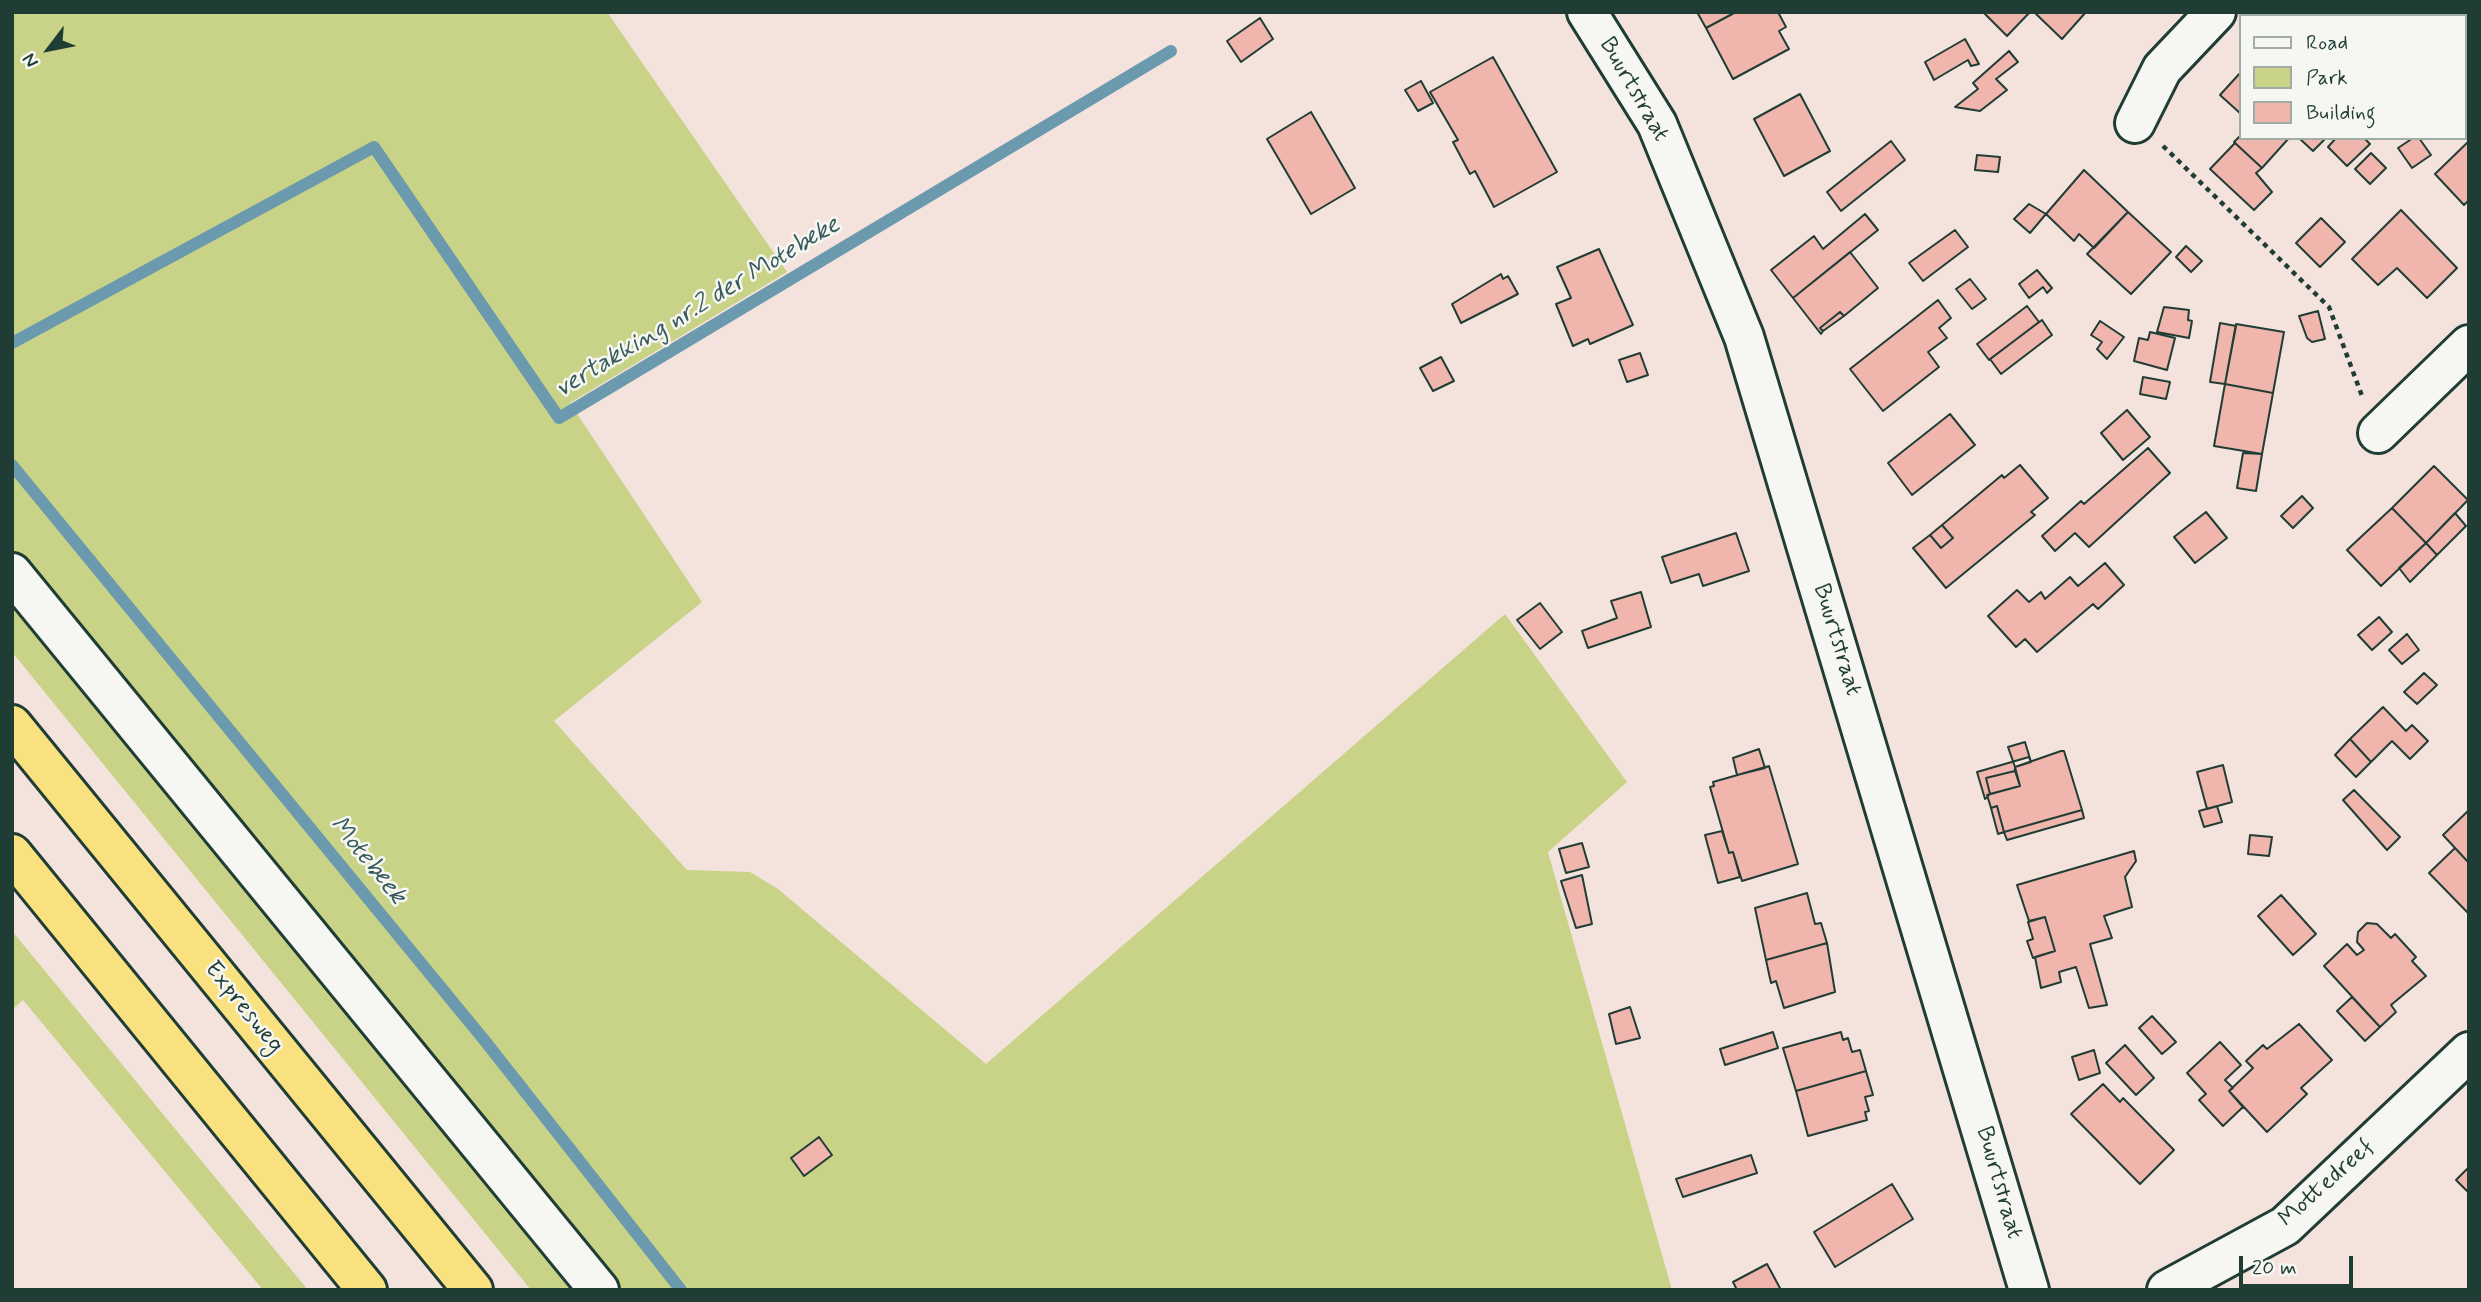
<!DOCTYPE html>
<html>
<head>
<meta charset="utf-8">
<style>
	body { margin:0 }
	#map { position:relative; width:2481px; height:1302px; overflow:hidden; background:#f4e2dd; font-family:Mynerve,sans-serif }
	canvas { display:block }
	.frame { position:absolute; inset:0; border:14px solid #1f3d34; pointer-events:none }
	.legend { position:absolute; left:2239px; top:14px; width:228px; height:126px; box-sizing:border-box; background:#f6f6f2; border:2px solid #a0aca6; margin:0; padding:9px 12px; list-style:none; font-size:21px; color:#1f3d34 }
	.legend li { display:flex; align-items:center; gap:14px; height:35px }
	.legend b { width:35px; border:2px solid #a0aca6 }
	.north { position:absolute; left:14px; top:14px; width:70px; height:70px; -webkit-text-stroke:5px #f6f6f2; paint-order:stroke; rotate:238deg; font-size:19px; font-weight:700; line-height:28px; text-align:center; color:#1f3d34 }
	.north::after { content:''; display:block; margin:auto; width:24px; height:32px; background:#1f3d34; clip-path:polygon(50% 0,100% 100%,50% 72%,0 100%) }
	.scale { position:absolute; left:2239px; top:1256px; width:114px; height:32px; box-sizing:border-box; border:4px solid #1f3d34; border-top:0; padding-left:9px; font-size:21px; line-height:24px; white-space:nowrap; color:#1f3d34; -webkit-text-stroke:5px #f6f6f2; paint-order:stroke }
</style>
</head>
<body>
<div id="map">
<canvas width="2481" height="1302"></canvas>
<div class="frame"></div>
<ul class="legend">
<li><b style="height:9px;background:#f6f6f2"></b>Road</li>
<li><b style="height:19px;background:#c8d387"></b>Park</li>
<li><b style="height:19px;background:#f0b5ad"></b>Building</li>
</ul>
<div class="north">N</div>
<div class="scale">20 m</div>
</div>
<script>
const g = document.querySelector('canvas').getContext('2d');
g.lineJoin = 'round';
function paint(path, color) { g.fillStyle = color; g.fill(path, 'evenodd'); }
const shape = rows => new Path2D(rows.map(r => 'M' + r).join(''));
function strokePath(path, color, width, dash) { g.strokeStyle = color; g.lineWidth = width; g.lineCap = dash ? 'butt' : 'round'; g.setLineDash(dash || []); g.stroke(path); }
function drawText(font, color, halo, rows, align = 'center') {
  g.font = font + ' Mynerve,sans-serif'; g.lineWidth = 5; g.setLineDash([]); g.textBaseline = 'middle'; g.strokeStyle = halo; g.fillStyle = color; for (const [text, x, y, turn = 0] of rows) {
    g.save(); g.translate(x, y); g.rotate((+turn || 0) * Math.PI / 180); g.textAlign = isNaN(turn) ? turn : align; if (halo) g.strokeText(text, 0, 0); g.fillText(text, 0, 0); g.restore();
  }
}
paint(shape([
	[12,12,607,12,787,272,570,403,702,602,554,721,687,870,750,872,778,889,986,1064,1505,614,1627,782,1548,852,1672,1290,531,1290,12,652],
	[12,931,308,1290,263,1290,23,1000,12,1010]
]), '#c8d387');
strokePath(shape([
	[12,343,374,147,559,418,1171,51],
	[12,465,485,1041,681,1290]
]), '#6b99ad', 12);
const building = shape([
	[1697,12,1736,12,1706,28,1697,12],
	[1736,12,1778,12,1786,27,1779,31,1789,49,1733,79,1706,28,1736,12],
	[1983,12,2030,12,2007,36,1983,12],
	[2034,12,2086,12,2062,39,2034,12],
	[2308,12,2371,12,2375,16,2312,16,2308,12],
	[1260,18,1273,39,1241,62,1227,41,1260,18],
	[1965,39,1979,64,1971,66,1968,60,1934,80,1925,62,1965,39],
	[2009,51,2018,62,1996,79,2007,90,1980,111,1955,107,1978,89,1973,83,2009,51],
	[1493,57,1557,172,1494,207,1475,171,1470,174,1453,142,1458,140,1430,92,1493,57],
	[2241,72,2241,114,2220,95,2241,72],
	[1421,81,1433,103,1418,111,1405,90,1421,81],
	[1800,94,1830,151,1784,176,1754,119,1800,94],
	[1311,112,1355,188,1311,214,1267,139,1311,112],
	[2241,135,2241,138,2289,138,2262,168,2234,142,2241,135],
	[2299,138,2326,138,2313,151,2299,138],
	[2336,138,2364,138,2370,144,2347,166,2328,147,2336,138],
	[2413,138,2419,138,2431,155,2412,168,2398,148,2413,138],
	[1891,141,1905,160,1841,211,1827,192,1891,141],
	[2469,141,2469,200,2464,205,2435,174,2469,141],
	[2235,143,2262,168,2256,173,2272,192,2254,210,2210,169,2235,143],
	[2371,153,2386,168,2370,184,2355,169,2371,153],
	[1977,155,2000,157,1998,172,1975,170,1977,155],
	[2084,170,2128,212,2094,248,2079,234,2074,241,2046,214,2084,170],
	[2029,204,2046,214,2030,233,2014,219,2029,204],
	[2401,210,2457,268,2427,298,2397,268,2378,285,2352,259,2401,210],
	[2128,212,2171,252,2131,294,2087,254,2128,212],
	[1865,214,1878,230,1793,298,1771,270,1814,236,1823,249,1865,214],
	[2321,218,2345,242,2320,267,2296,243,2321,218],
	[1955,230,1968,247,1923,281,1909,263,1955,230],
	[2186,246,2202,261,2191,272,2176,257,2186,246],
	[1599,249,1633,325,1590,344,1588,339,1573,346,1556,304,1571,298,1557,267,1599,249],
	[1850,252,1878,288,1844,316,1840,312,1820,328,1823,331,1821,334,1793,298,1850,252],
	[2037,270,2052,288,2047,293,2043,287,2029,298,2019,284,2037,270],
	[1501,274,1503,279,1508,276,1518,294,1461,323,1452,304,1501,274],
	[1970,279,1986,299,1972,309,1956,289,1970,279],
	[1938,300,1951,318,1939,328,1947,338,1928,352,1939,367,1883,411,1850,369,1938,300],
	[2027,306,2039,322,1989,360,1977,344,2027,306],
	[2164,307,2189,310,2188,320,2192,321,2189,338,2157,332,2164,307],
	[2318,311,2325,339,2312,342,2307,338,2299,316,2318,311],
	[1840,312,1844,316,1823,331,1820,328,1840,312],
	[2042,320,2052,335,2001,374,1990,359,2042,320],
	[2100,321,2124,337,2107,359,2097,349,2102,342,2091,335,2100,321],
	[2220,323,2236,326,2225,384,2210,382,2220,323],
	[2236,324,2284,332,2273,393,2225,384,2236,324],
	[2150,332,2175,338,2167,370,2134,361,2139,338,2148,340,2150,332],
	[1640,353,1648,375,1627,382,1619,360,1640,353],
	[1441,357,1454,381,1433,391,1420,368,1441,357],
	[2143,377,2170,382,2166,399,2140,394,2143,377],
	[2225,384,2273,393,2262,454,2214,446,2225,384],
	[2127,410,2150,437,2123,460,2101,433,2127,410],
	[1950,414,1975,445,1912,495,1888,463,1950,414],
	[2148,448,2170,473,2089,547,2075,533,2055,551,2042,536,2081,501,2084,504,2148,448],
	[2243,453,2262,454,2256,491,2237,488,2243,453],
	[2020,465,2048,498,2031,512,2035,515,1946,588,1913,548,1930,535,1941,548,1953,538,1942,525,2002,475,2004,478,2020,465],
	[2434,466,2468,500,2426,543,2392,508,2434,466],
	[2302,496,2313,508,2293,528,2281,516,2302,496],
	[2392,508,2426,543,2381,586,2347,550,2392,508],
	[2206,512,2227,538,2195,563,2174,537,2206,512],
	[2455,513,2466,526,2437,555,2426,543,2455,513],
	[1942,525,1953,538,1941,548,1930,535,1942,525],
	[1736,533,1749,571,1703,586,1699,574,1671,583,1662,557,1736,533],
	[2426,543,2437,555,2410,582,2399,568,2426,543],
	[2105,563,2124,585,2098,609,2093,604,2037,652,2025,639,2016,647,1988,616,2017,590,2029,602,2041,592,2045,599,2070,577,2078,586,2105,563],
	[1641,592,1651,627,1588,648,1582,631,1617,618,1611,601,1641,592],
	[1540,603,1562,632,1540,649,1517,620,1540,603],
	[2379,617,2392,632,2372,650,2358,635,2379,617],
	[2407,634,2419,650,2402,664,2389,650,2407,634],
	[2424,673,2437,685,2417,704,2404,692,2424,673],
	[2383,707,2406,731,2412,725,2428,741,2410,759,2392,741,2371,762,2350,739,2383,707],
	[2350,739,2371,762,2356,777,2335,755,2350,739],
	[2025,742,2031,762,2015,767,2008,747,2025,742],
	[1759,749,1765,768,1737,775,1733,758,1759,749],
	[2061,751,2064,751,2082,810,2004,832,1997,806,1991,808,1987,795,2020,786,2015,767,2061,751],
	[2029,757,2031,762,2015,767,2015,771,1986,778,1990,794,1985,799,1977,772,2029,757],
	[2223,765,2232,802,2207,809,2197,772,2223,765],
	[1769,766,1798,864,1742,881,1733,852,1729,853,1710,787,1714,786,1713,782,1769,766],
	[2015,771,2020,786,1990,794,1986,778,2015,771],
	[2354,790,2400,837,2387,850,2343,800,2354,790],
	[1997,806,2004,832,1998,834,1991,808,1997,806],
	[2217,806,2222,822,2204,827,2199,811,2217,806],
	[2082,810,2084,818,2007,840,2004,832,2082,810],
	[2469,810,2469,863,2443,835,2469,810],
	[1722,831,1729,853,1733,852,1740,877,1718,883,1705,835,1722,831],
	[2250,835,2272,837,2269,856,2248,854,2250,835],
	[1582,843,1589,867,1566,873,1559,849,1582,843],
	[2455,848,2469,863,2469,914,2429,873,2455,848],
	[2134,851,2136,861,2125,877,2132,907,2104,916,2112,938,2090,944,2107,1005,2089,1008,2076,967,2059,972,2061,982,2041,988,2035,957,2055,951,2045,917,2029,921,2017,885,2134,851],
	[1582,875,1592,924,1576,928,1561,881,1582,875],
	[1807,893,1815,924,1821,923,1827,943,1766,960,1755,908,1807,893],
	[2281,895,2316,934,2293,955,2258,916,2281,895],
	[2045,917,2055,951,2033,958,2027,941,2033,939,2028,922,2045,917],
	[2367,923,2377,924,2391,938,2395,934,2416,957,2412,961,2426,976,2391,1005,2396,1012,2380,1027,2324,966,2347,944,2357,955,2364,950,2357,942,2358,932,2367,923],
	[1827,943,1835,992,1784,1008,1776,981,1771,983,1766,960,1827,943],
	[2352,997,2380,1027,2365,1041,2337,1011,2352,997],
	[1630,1007,1640,1038,1616,1044,1609,1014,1630,1007],
	[2152,1016,2176,1042,2162,1054,2139,1028,2152,1016],
	[2299,1024,2332,1060,2301,1088,2307,1094,2267,1132,2229,1091,2253,1068,2246,1061,2263,1045,2267,1049,2299,1024],
	[1773,1032,1778,1048,1725,1065,1720,1049,1773,1032],
	[1841,1032,1843,1040,1848,1038,1852,1052,1860,1050,1866,1071,1796,1091,1783,1048,1841,1032],
	[2220,1042,2241,1065,2225,1080,2233,1088,2229,1091,2243,1107,2223,1126,2199,1100,2206,1094,2187,1073,2220,1042],
	[2125,1045,2154,1078,2136,1095,2106,1063,2125,1045],
	[2094,1050,2100,1073,2079,1080,2072,1057,2094,1050],
	[1866,1071,1873,1095,1865,1097,1869,1111,1865,1112,1867,1120,1808,1136,1796,1091,1866,1071],
	[2103,1084,2120,1102,2123,1098,2174,1150,2140,1184,2071,1114,2103,1084],
	[819,1137,832,1155,804,1176,791,1158,819,1137],
	[1751,1155,1757,1173,1683,1197,1676,1179,1751,1155],
	[2469,1167,2469,1193,2456,1180,2469,1167],
	[1892,1184,1913,1219,1835,1267,1814,1232,1892,1184],
	[1767,1264,1781,1290,1737,1290,1733,1282,1767,1264]
]);
paint(building, '#f0b5ad');
strokePath(building, '#1f3d34', 2);
const minor = shape([
	[1587,12,1657,124,1744,337,2029,1290],
	[2135,123,2162,69,2216,12],
	[2378,433,2469,345],
	[12,573,599,1290],
	[2167,1290,2285,1226,2469,1052]
]);
const highway = shape([
	[12,725,473,1290],
	[12,854,367,1290]
]);
strokePath(minor, '#1f3d34', 44);
strokePath(highway, '#1f3d34', 44);
strokePath(shape([
	[2163,146,2329,307,2362,396]
]), '#1f3d34', 4.5, [5, 5]);
strokePath(minor, '#f6f6f2', 38);
strokePath(highway, '#fae180', 38);
drawText('24px', '#1f3d34', '#f6f6f2', [
	["Buurtstraat",1633,90,60],
	["Buurtstraat",1836,640,73],
	["Expresweg",243,1008,51],
	["Buurtstraat",1998,1183,74],
	["Mottedreef",2327,1184,-42]
]);
drawText('italic 26px', '#385c5c', '#f6f6f2', [
	["vertakking nr.2 der Motebeke",698,308,-31],
	["Motebeek",367,861,51]
]);
</script>
</body>
</html>
